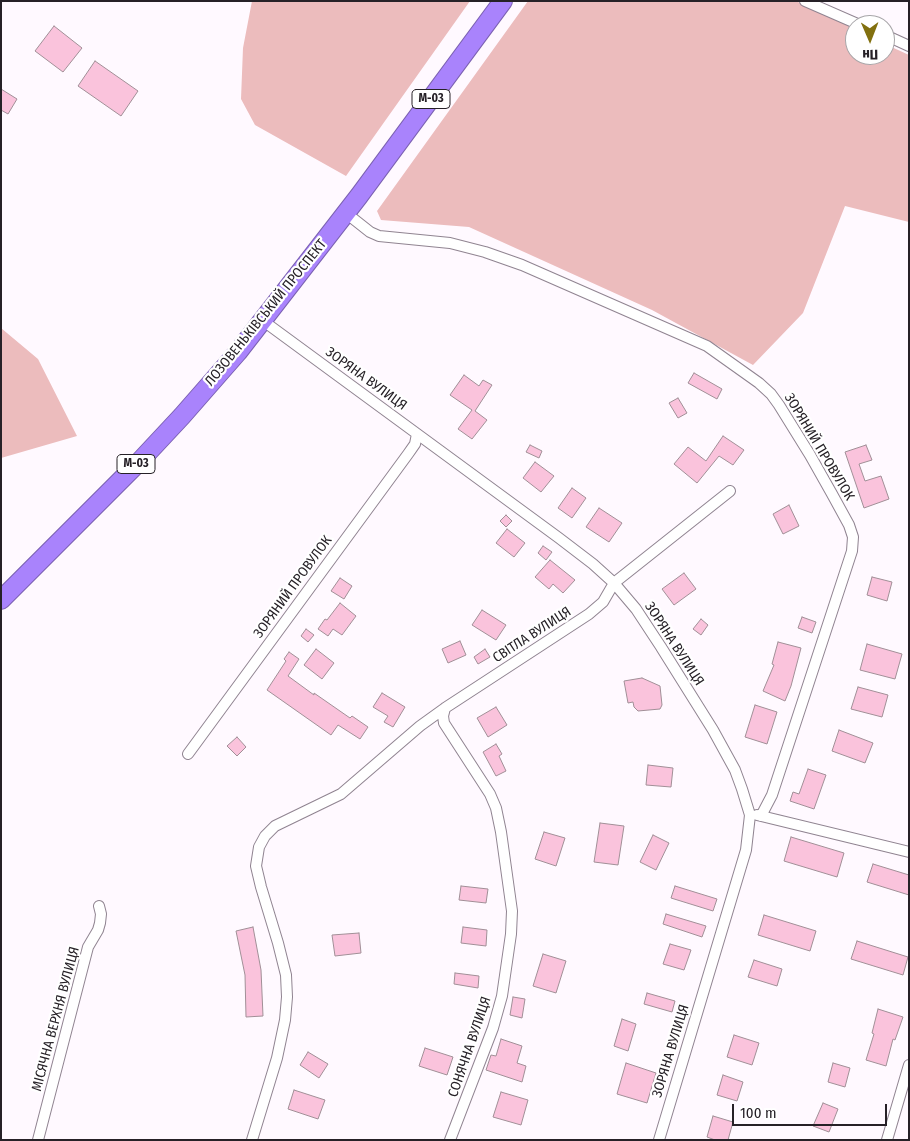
<!DOCTYPE html>
<html>
<head>
<meta charset="utf-8">
<style>
	body { margin:0 }
	#map { position:relative; width:910px; height:1141px; overflow:hidden; background:#fff9ff; font-family:"Fira Sans Condensed",sans-serif }
	canvas { display:block }
	.frame { position:absolute; inset:0; border:2px solid #262127; pointer-events:none }
	.north { position:absolute; left:845px; top:15px; width:50px; height:50px; box-sizing:border-box; background:#fff; border:1px solid #a8a6a9; border-radius:50%; rotate:179deg; font-size:14px; font-weight:700; line-height:20px; text-align:center; color:#262127 }
	.north::after { content:''; display:block; margin:auto; width:18px; height:22px; background:#82700f; clip-path:polygon(50% 0,100% 100%,50% 72%,0 100%) }
	.scale { position:absolute; left:732px; top:1104px; width:155px; height:22px; box-sizing:border-box; border:2px solid #262127; border-top:0; padding-left:6px; font-size:15px; line-height:18px; white-space:nowrap; color:#262127; -webkit-text-stroke:4px #fff; paint-order:stroke }
</style>
</head>
<body>
<div id="map">
<canvas width="910" height="1141"></canvas>
<div class="frame"></div>
<div class="north">Пн</div>
<div class="scale">100 m</div>
</div>
<script>
const g = document.querySelector('canvas').getContext('2d');
g.lineJoin = 'round';
function paint(path, color) { g.fillStyle = color; g.fill(path, 'evenodd'); }
const shape = rows => new Path2D(rows.map(r => 'M' + r).join(''));
function strokePath(path, color, width, dash) { g.strokeStyle = color; g.lineWidth = width; g.lineCap = dash ? 'butt' : 'round'; g.setLineDash(dash || []); g.stroke(path); }
function drawText(font, color, halo, rows, align = 'center') {
  g.font = font + ' "Fira Sans Condensed",sans-serif'; g.lineWidth = 4.5; g.setLineDash([]); g.textBaseline = 'middle'; g.strokeStyle = halo; g.fillStyle = color; for (const [text, x, y, turn = 0] of rows) {
    g.save(); g.translate(x, y); g.rotate((+turn || 0) * Math.PI / 180); g.textAlign = isNaN(turn) ? turn : align; if (halo) g.strokeText(text, 0, 0); g.fillText(text, 0, 0); g.restore();
  }
}
paint(shape([
	[252,1,470,1,346,176,255,125,241,99,243,48],
	[528,1,796,1,855,29,855,55,885,55,885,44,909,55,909,222,845,206,803,313,753,365,652,310,469,227,381,220,377,211],
	[1,328,38,359,77,436,1,458]
]), '#ecbcbd');
const building = shape([
	[54,26,82,48,63,72,35,51,54,26],
	[95,61,138,91,121,116,78,86,95,61],
	[1,89,17,99,8,114,1,110,1,89],
	[694,373,722,389,717,399,688,383,694,373],
	[464,375,479,386,483,380,492,385,475,411,487,420,472,439,458,429,472,410,450,395,464,375],
	[678,398,687,413,678,418,669,403,678,398],
	[723,436,744,450,733,465,719,456,697,483,674,464,688,447,706,461,723,436],
	[530,445,542,451,539,458,526,452,530,445],
	[866,445,872,460,859,464,865,481,881,476,889,499,864,508,845,452,866,445],
	[535,462,554,476,541,492,523,478,535,462],
	[572,488,586,498,572,518,558,508,572,488],
	[789,505,799,526,783,534,773,514,789,505],
	[599,508,622,523,609,542,586,527,599,508],
	[506,515,512,521,506,527,500,521,506,515],
	[507,529,525,543,514,557,496,543,507,529],
	[543,546,552,552,546,560,538,553,543,546],
	[550,560,575,580,563,593,553,584,549,589,535,577,550,560],
	[684,573,696,589,674,605,662,589,684,573],
	[872,577,892,582,887,601,867,595,872,577],
	[340,578,352,586,344,599,331,591,340,578],
	[340,603,356,616,342,635,333,629,328,636,318,629,325,619,327,620,340,603],
	[482,610,506,625,496,640,472,625,482,610],
	[802,617,816,622,812,633,798,628,802,617],
	[701,619,708,625,701,635,693,629,701,619],
	[306,629,314,635,308,642,301,636,306,629],
	[460,641,466,655,448,663,442,649,460,641],
	[778,642,801,648,791,686,785,701,763,691,774,665,772,664,778,642],
	[867,644,902,654,895,679,860,670,867,644],
	[316,649,334,663,322,679,304,665,316,649],
	[485,649,490,657,478,664,474,657,485,649],
	[289,652,299,659,288,676,314,695,314,693,350,718,352,716,368,727,360,739,338,725,331,735,267,690,286,661,284,659,289,652],
	[642,678,660,686,662,705,660,709,638,711,634,707,633,702,628,703,624,681,642,678],
	[858,687,888,695,882,717,851,709,858,687],
	[382,693,405,707,393,727,384,722,388,716,373,707,382,693],
	[755,705,777,712,767,744,745,737,755,705],
	[496,707,507,725,488,737,477,718,496,707],
	[839,730,873,743,865,763,832,751,839,730],
	[237,737,246,747,237,756,227,746,237,737],
	[496,744,502,754,499,756,506,771,496,776,483,752,496,744],
	[648,765,673,768,671,787,646,785,648,765],
	[808,769,826,775,814,809,790,801,793,792,799,794,808,769],
	[600,823,624,826,618,865,594,862,600,823],
	[544,832,565,838,556,866,535,859,544,832],
	[653,835,669,843,656,870,640,862,653,835],
	[791,837,844,853,837,877,784,861,791,837],
	[873,864,909,875,909,895,867,882,873,864],
	[461,886,488,889,486,903,459,900,461,886],
	[675,886,717,899,713,911,671,898,675,886],
	[666,914,706,926,702,937,663,924,666,914],
	[764,915,816,931,810,951,758,935,764,915],
	[253,927,261,970,263,1016,246,1017,245,975,236,931,253,927],
	[463,927,487,930,486,946,461,943,463,927],
	[359,933,361,953,335,956,332,935,359,933],
	[857,941,908,957,903,975,851,959,857,941],
	[670,944,691,950,684,970,663,964,670,944],
	[543,954,566,961,556,993,533,986,543,954],
	[754,960,782,969,777,986,748,977,754,960],
	[455,973,479,976,478,988,454,984,455,973],
	[647,993,675,1001,672,1012,644,1004,647,993],
	[513,997,525,999,522,1018,510,1015,513,997],
	[878,1009,903,1017,895,1040,893,1039,886,1066,866,1060,874,1034,872,1033,878,1009],
	[622,1019,636,1024,628,1051,614,1046,622,1019],
	[734,1035,759,1043,752,1065,727,1057,734,1035],
	[501,1039,522,1046,517,1063,526,1066,522,1082,486,1070,491,1055,496,1056,501,1039],
	[425,1048,453,1057,447,1075,419,1066,425,1048],
	[308,1052,328,1064,319,1078,300,1065,308,1052],
	[626,1063,656,1073,647,1103,617,1094,626,1063],
	[833,1063,850,1068,845,1087,828,1082,833,1063],
	[723,1075,743,1082,737,1101,717,1095,723,1075],
	[294,1090,325,1100,318,1119,288,1109,294,1090],
	[501,1092,528,1100,521,1125,493,1117,501,1092],
	[823,1103,838,1109,829,1132,813,1126,823,1103],
	[713,1116,733,1122,728,1140,715,1140,707,1137,713,1116]
]);
paint(building, '#fac3dc');
strokePath(building, '#a18f97', 1);
const street = shape([
	[805,1,860,25],
	[885,35,909,46],
	[346,213,370,232,379,236,450,243,485,252,522,265,707,346,759,383,771,394,779,405,810,455,832,494,849,525,853,537,852,551,772,795,761,816],
	[262,320,559,538,593,564,614,583,636,609,661,647,713,730,735,770,742,789,750,815,746,850,659,1140],
	[445,708,443,716,444,723,490,794,496,808,501,832,512,911,511,934,502,996,493,1028,450,1140],
	[188,754,408,454,415,444,417,434],
	[757,815,909,852],
	[38,1140,88,947,98,930,100,923,101,914,99,906],
	[252,1140,277,1058,285,1020,287,997,286,975,278,943,261,887,256,866,259,847,265,836,275,826,341,794,420,726,445,708,589,614,603,602,614,583,730,491],
	[887,1140,909,1065]
]);
const highway = shape([
	[1,600,140,461,182,416,238,352,359,196,503,1]
]);
strokePath(street, '#908491', 12);
strokePath(highway, '#7b61b1', 20);
strokePath(street, '#fff', 10);
strokePath(highway, '#a983fc', 18);
for (const [x, y, w] of [
	[431,99,38],
	[136,464,38]
]) { const box = new Path2D(); box.roundRect(x - w / 2, y - 9.5, w, 19, 4); g.fillStyle = '#fff'; g.fill(box); strokePath(box, '#262127', 1); }
drawText('bold 12px', '#262127', null, [
	["М-03",431,99],
	["М-03",136,464]
]);
drawText('14px', '#262127', '#fff', [
	["ЛОЗОВЕНЬКІВСЬКИЙ ПРОСПЕКТ",266,313,-51],
	["ЗОРЯНА ВУЛИЦЯ",366,379,36],
	["ЗОРЯНИЙ ПРОВУЛОК",819,447,59],
	["ЗОРЯНИЙ ПРОВУЛОК",293,587,-54],
	["СВІТЛА ВУЛИЦЯ",532,635,-33],
	["ЗОРЯНА ВУЛИЦЯ",674,644,57],
	["МІСЯЧНА ВЕРХНЯ ВУЛИЦЯ",56,1019,-75],
	["СОНЯЧНА ВУЛИЦЯ",470,1047,-71],
	["ЗОРЯНА ВУЛИЦЯ",671,1051,-73]
]);
</script>
</body>
</html>
